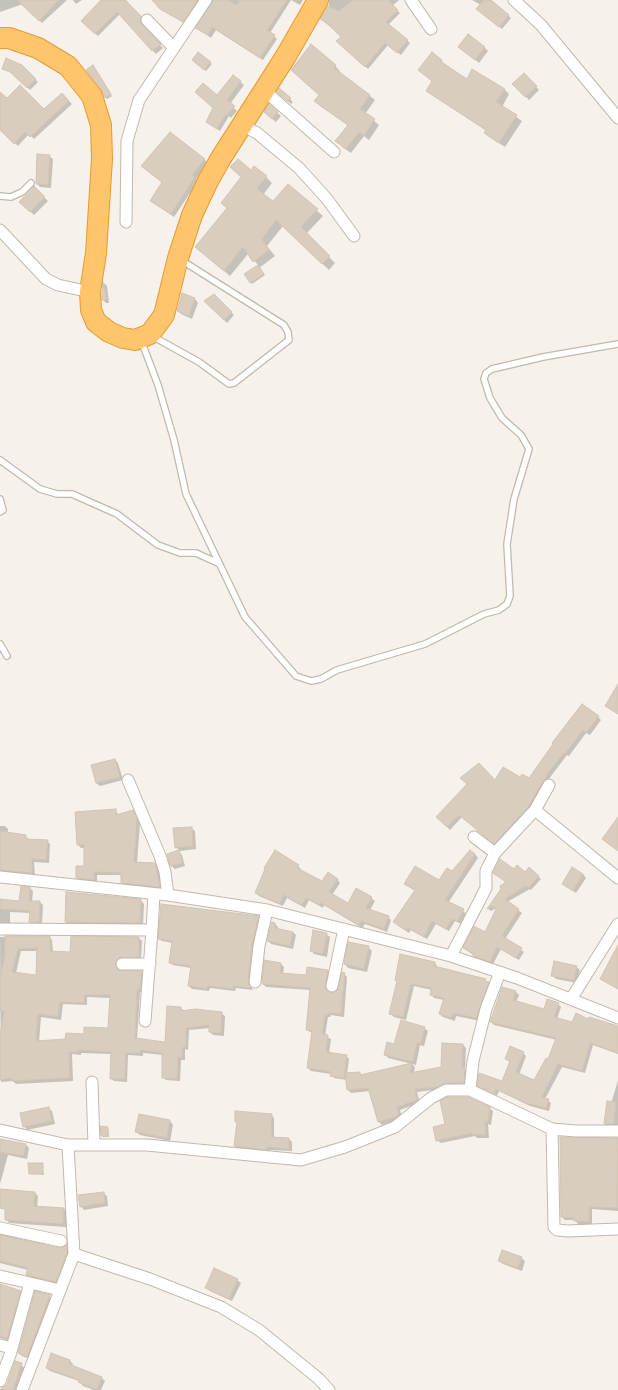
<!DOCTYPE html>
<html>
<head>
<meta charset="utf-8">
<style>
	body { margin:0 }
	canvas { display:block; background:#f6f1ea }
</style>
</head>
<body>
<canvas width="618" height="1390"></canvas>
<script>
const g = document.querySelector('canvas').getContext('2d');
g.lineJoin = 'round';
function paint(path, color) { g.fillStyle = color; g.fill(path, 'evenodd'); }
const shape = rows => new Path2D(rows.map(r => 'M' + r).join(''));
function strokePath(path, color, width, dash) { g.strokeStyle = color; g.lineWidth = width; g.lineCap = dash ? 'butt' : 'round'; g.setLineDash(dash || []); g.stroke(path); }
paint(shape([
	[0,0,67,0,42,23,23,4,0,12],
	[73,0,82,0,76,4],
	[103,0,126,0,144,20,143,25,145,29,163,48,156,54,120,14,98,36,83,21],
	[153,0,203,0,187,24,164,11],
	[213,0,303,0,300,5,291,0,270,33,277,39,263,60,216,30,211,38,197,28],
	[329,0,399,0,392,6,400,13,388,25,410,43,401,55,388,45,368,69,338,41,342,37,321,19,329,6],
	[472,0,491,0,511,18,502,29,481,12,481,5],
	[459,47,484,47,488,51,479,63],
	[198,54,212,64,206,71,193,60],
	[441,61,467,80,504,89,509,94,502,107,522,121,505,147,491,138,485,133,487,131,427,91,433,82,419,70],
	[21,66,38,82,30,90,13,74,3,68],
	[335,66,340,71,339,72,375,100,365,114,379,125,369,140,364,136,351,153,341,146,349,126,320,106,316,101,320,95,297,75],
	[94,68,112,96,107,99,106,98],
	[524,74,539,90,529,100,514,84],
	[233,76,244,85,230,104,237,111,231,118,229,116,220,131,207,122,215,108,218,97],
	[280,89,293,102,291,104,281,95],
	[62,94,72,104,34,139,29,134,18,146,0,129,0,95,7,100,44,110],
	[269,105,281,116,276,122,268,116],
	[49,156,53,159,51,188,40,187,37,184],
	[204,159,208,163,196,179,198,181,174,217,151,201,163,183,146,170],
	[251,172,266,177,272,183,263,195,273,203,288,186,323,216,306,234,335,263,329,270,283,226,267,246,275,256,259,268,265,275,252,284,246,274,259,266,248,254,230,276,196,247,228,208],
	[34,188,48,201,34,215,20,202],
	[104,283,107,286,109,303,106,303,103,300],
	[183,295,195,299,198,303,192,319,181,314,178,311],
	[214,296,234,315,227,323,205,301],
	[598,717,601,720,590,735,586,733,569,756,567,755,551,776,531,811,498,846,462,817,450,830,437,817,495,782,529,779,554,745],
	[115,760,118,763,123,780,100,786,96,783,92,766],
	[115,810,119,815,133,811,136,814,140,823,137,863,154,864,158,867,162,890,125,886,122,882,122,875,97,875,97,883,80,881,77,878,85,867,85,848,81,848,78,845],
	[0,826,5,826,8,829,8,833,26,836,26,844,27,837,29,840,47,841,50,844,49,863,34,862,35,876,0,873],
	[191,828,195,831,196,849,180,851,176,847],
	[179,852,182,855,185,866,175,869,171,866],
	[475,854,478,858,448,903,466,913,461,924,455,921,449,931,436,924,427,939,411,930,409,933,397,925,415,891,405,884,439,882],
	[298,866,301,869,300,871,322,883,337,879,340,883,332,895,349,904,371,898,375,901,370,910,388,917,391,920,387,932,365,924,362,928,324,905,323,908,309,900,305,908,287,898,283,906,259,896,256,893],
	[530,869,541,879,531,890,530,889,507,902,522,913,505,939,524,952,519,960,501,949,493,964,478,959,464,948,485,933,498,907,491,911,488,909,507,883,514,870,525,874],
	[583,874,586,878,576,893,563,884],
	[0,887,0,900,20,902,30,888,33,891,32,902,40,902,43,905,42,925,33,925,30,922,30,913,10,912,10,925,0,926],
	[67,893,140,900,144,904,143,926,70,925,66,922],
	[258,917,261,919,254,948,250,985,253,990,236,988,235,991,210,988,209,991,192,989,189,986,191,968,173,965,170,963,173,943,162,941,159,939],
	[275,924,278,927,278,929,293,932,296,935,293,949,271,944,268,941],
	[326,934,330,937,327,957,314,954,311,950],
	[0,937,49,937,52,940,53,952,71,953,139,938,142,941,141,960,122,960,118,967,120,971,141,972,144,975,143,992,140,992,137,1039,166,1044,181,1008,184,1011,221,1013,225,1016,224,1036,213,1035,210,1032,210,1028,189,1030,188,1050,185,1049,185,1060,181,1060,180,1081,166,1080,163,1077,163,1055,143,1053,143,1056,128,1055,127,1082,114,1081,111,1078,112,1054,81,1053,81,1055,72,1054,73,1081,16,1084,13,1081,1,1082],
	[21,951,38,951,36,976,16,973],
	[87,997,111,998,109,1029,66,1040,39,1042,41,1017,61,1020,63,1004,87,1005],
	[368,947,372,951,367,972,348,968,345,964],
	[401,955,435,963,438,968,485,980,491,987,480,1021,456,1016,455,1021,443,1017,440,1014,444,1000,434,998,431,994,432,990,414,986,406,1020,394,1017,391,1014,398,982,396,980],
	[281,964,284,967,283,974,307,976,328,971,331,974,328,991,331,994,338,991,344,974,347,977,344,1017,331,1015,330,1017,328,1017,325,1036,331,1039,329,1054,346,1056,349,1059,347,1074,359,1073,362,1076,412,1064,415,1067,414,1073,442,1068,443,1044,463,1045,466,1048,465,1070,468,1073,467,1086,417,1092,420,1103,400,1110,402,1118,382,1125,379,1122,370,1091,351,1093,348,1090,347,1080,334,1078,331,1074,311,1071,308,1068,312,1033,307,1030,311,990,266,987,263,984],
	[576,967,580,970,577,983,556,979,552,975],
	[516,992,519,995,516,1002,544,1010,558,1004,561,1007,557,1019,573,1023,588,1020,618,1027,618,1054,593,1045,585,1073,562,1067,545,1099,551,1103,549,1111,530,1106,499,1091,497,1096,479,1085,503,1082,511,1063,506,1059,523,1053,526,1056,519,1075,535,1081,548,1060,557,1040,494,1025,491,1022],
	[424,1028,428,1031,424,1046,420,1045,416,1065,388,1058,385,1054,395,1046],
	[618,1080,618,1127,608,1127,605,1124],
	[48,1108,52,1111,55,1124,27,1130,24,1126],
	[489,1108,493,1111,491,1125,488,1124,489,1138,477,1138,475,1136,441,1143,437,1140,446,1125],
	[271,1115,274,1118,274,1139,289,1139,292,1142,292,1151,270,1150,270,1152,238,1149,235,1146,238,1123,236,1121],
	[170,1121,173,1125,170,1141,140,1135,137,1132],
	[108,1128,109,1137,103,1137,102,1135],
	[561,1138,618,1139,618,1211,592,1209,592,1225,578,1224,575,1220,565,1220,562,1217],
	[0,1140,26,1145,29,1148,27,1159,8,1155,0,1184],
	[42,1164,44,1175,30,1173],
	[35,1193,38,1196,37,1207,64,1209,67,1212,66,1227,9,1223,6,1219],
	[103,1193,107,1196,108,1206,84,1210,81,1206],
	[0,1236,60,1249,66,1246,70,1250,59,1285,31,1278,27,1275,28,1270,0,1263],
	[521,1258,525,1261,522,1271,503,1264,499,1261],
	[237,1280,241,1283,232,1301,210,1291,206,1288],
	[0,1285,20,1291,24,1295,11,1341,0,1338],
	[49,1296,52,1299,30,1359,22,1356,19,1353],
	[52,1354,70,1361,73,1364,72,1367,101,1377,105,1381,101,1390,94,1390,83,1386,79,1381,50,1371,47,1368],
	[16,1362,25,1368,17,1390,1,1390,7,1385]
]), '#0003');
const building = shape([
	[17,0,59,0,39,21,17,0],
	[101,0,125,0,141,16,140,21,142,25,161,44,152,51,117,12,95,34,81,21,101,0],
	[152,0,198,0,183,22,160,9,152,0],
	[213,0,227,0,237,5,240,0,287,0,267,30,275,35,260,58,212,27,208,35,195,28,213,0],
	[353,0,388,0,398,10,386,22,408,40,397,53,385,43,365,67,336,41,341,37,327,23,320,19,328,6,339,11,353,0],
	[484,0,491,0,509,15,499,27,476,9,484,0],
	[468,34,485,47,475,60,458,47,468,34],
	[311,44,336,65,334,68,370,95,360,109,375,119,364,136,359,132,346,149,335,141,348,125,314,101,319,95,291,70,311,44],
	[198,52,211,62,204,70,192,60,198,52],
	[432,52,442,60,441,62,467,79,472,69,505,89,496,102,517,115,499,143,484,133,486,130,426,91,432,81,418,70,432,52],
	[6,58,22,65,36,79,27,88,10,72,2,69,6,58],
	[93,65,111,94,105,98,101,89,86,70,93,65],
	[524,73,537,86,525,97,512,84,524,73],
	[233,75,241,81,227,100,235,106,227,115,226,114,217,129,206,122,213,108,195,92,203,83,217,95,233,75],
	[20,85,44,109,62,93,69,101,30,137,25,132,14,144,0,130,0,92,7,98,20,85],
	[279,88,291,98,287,101,277,92,279,88],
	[269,104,278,112,272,119,264,112,269,104],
	[170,132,205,159,192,175,195,177,171,214,150,201,162,182,141,166,170,132],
	[37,154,50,155,48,185,36,184,37,154],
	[238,159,251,170,254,166,267,176,257,189,273,201,288,184,318,209,301,227,330,256,322,264,276,220,262,239,269,250,253,262,243,247,224,271,195,247,227,208,221,203,241,177,230,167,238,159],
	[34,186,45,197,30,212,19,202,34,186],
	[258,265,264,274,250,283,244,274,258,265],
	[103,282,107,299,102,300,102,293,103,282],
	[182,293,195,298,189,316,177,311,182,293],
	[214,294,232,312,224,320,204,301,214,294],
	[618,684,618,714,605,706,618,684],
	[582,704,599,716,586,733,583,730,565,754,564,753,548,773,528,807,494,844,459,815,447,827,436,817,467,784,460,778,479,763,495,780,503,767,520,777,522,774,529,778,553,744,552,743,582,704],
	[115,759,120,777,96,783,91,765,115,759],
	[116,809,116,815,133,810,137,819,134,862,155,863,160,887,121,883,121,873,94,872,94,880,76,878,76,866,84,866,84,845,77,845,75,812,116,809],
	[618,817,618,851,602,839,618,817],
	[192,827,193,846,175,848,173,828,192,827],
	[0,831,26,835,26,839,48,840,46,860,32,859,32,873,0,870,0,831],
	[179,850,183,863,170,866,167,854,179,850],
	[275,850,299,865,297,868,322,881,328,872,338,879,329,892,348,903,356,888,372,897,366,908,389,916,384,929,361,921,359,925,321,903,319,905,306,898,302,905,283,895,280,904,255,893,265,869,264,868,275,850],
	[470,850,475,854,445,900,464,909,458,921,452,919,446,929,432,921,424,937,408,928,406,930,393,922,415,890,404,884,415,866,439,880,447,868,452,871,470,850],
	[500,859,514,869,517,865,525,872,529,867,539,876,528,888,526,886,505,899,519,909,502,936,522,948,516,958,497,947,490,962,473,956,474,954,463,948,474,926,485,932,496,909,492,906,487,909,501,889,500,886,506,882,493,873,500,859],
	[572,867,583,874,573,891,562,884,572,867],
	[21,886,30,887,29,901,40,901,39,922,29,922,30,911,0,909,0,899,19,901,21,886],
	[66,892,141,899,140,923,65,922,66,892],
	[161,904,259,916,252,945,248,981,251,988,233,986,233,989,207,986,207,989,188,986,191,966,169,963,172,941,158,939,161,904],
	[272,922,275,923,275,928,293,932,290,946,267,941,272,922],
	[313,930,327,933,323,954,310,951,313,930],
	[5,936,50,936,50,951,70,952,71,936,139,937,139,957,119,958,115,964,119,970,142,971,140,989,137,989,135,1038,165,1042,167,1006,181,1007,181,1011,195,1009,222,1012,221,1033,209,1032,209,1025,186,1028,186,1047,183,1047,182,1058,178,1057,177,1079,162,1078,162,1053,140,1050,140,1053,126,1053,125,1079,110,1079,111,1052,78,1050,78,1052,69,1052,70,1078,12,1081,12,1078,0,1080,0,1036,4,1011,0,1011,0,976,5,955,5,936],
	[37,948,36,975,12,972,18,949,37,948],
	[85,995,110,995,108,1028,84,1027,84,1034,66,1033,65,1039,36,1041,38,1014,58,1017,60,1002,84,1003,85,995],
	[348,942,369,946,364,969,344,964,348,942],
	[618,945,618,989,600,979,618,945],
	[400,954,435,962,434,966,486,979,485,981,489,982,476,1018,453,1013,451,1018,439,1014,444,998,430,995,431,988,411,984,403,1017,389,1014,397,981,395,980,400,954],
	[264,960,281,963,280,973,306,975,307,967,328,970,325,988,331,993,337,990,342,972,345,973,341,1014,328,1013,328,1015,325,1015,322,1034,328,1035,326,1052,347,1055,344,1078,330,1076,331,1072,307,1068,312,1031,306,1030,310,988,262,984,264,960],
	[554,961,577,966,574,980,551,976,554,961],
	[502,987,516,991,513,1000,544,1009,547,999,559,1003,554,1017,572,1022,576,1013,588,1019,589,1017,618,1026,618,1053,590,1043,582,1071,558,1064,542,1097,549,1099,546,1108,526,1103,496,1089,494,1094,477,1086,479,1073,502,1081,510,1061,505,1059,510,1046,524,1052,516,1072,534,1080,546,1058,548,1059,556,1038,490,1022,502,987],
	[401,1020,425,1027,421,1043,417,1043,413,1062,384,1055,387,1042,394,1044,401,1020],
	[442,1043,463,1044,462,1067,465,1069,464,1083,446,1083,438,1087,415,1089,417,1100,397,1107,399,1114,396,1117,378,1122,368,1088,347,1090,345,1073,360,1072,360,1075,412,1063,410,1073,441,1067,442,1043],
	[448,1097,468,1097,490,1107,488,1122,485,1122,486,1135,473,1135,472,1133,436,1141,433,1127,445,1124,440,1101,448,1097],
	[607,1101,616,1102,614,1124,604,1124,607,1101],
	[49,1107,52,1121,23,1127,20,1113,49,1107],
	[235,1111,272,1114,271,1137,289,1138,289,1149,267,1147,267,1150,234,1146,237,1122,235,1122,235,1111],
	[139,1114,170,1120,167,1138,135,1132,139,1114],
	[100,1126,108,1127,108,1136,101,1136,100,1126],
	[560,1137,618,1138,617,1208,590,1207,589,1222,574,1221,574,1218,561,1217,560,1137],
	[0,1139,26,1144,24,1156,0,1152,0,1139],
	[28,1163,43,1163,43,1174,29,1174,28,1163],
	[0,1189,35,1192,34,1206,64,1208,63,1224,5,1220,5,1209,0,1208,0,1189],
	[104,1192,105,1203,80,1207,78,1195,104,1192],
	[0,1235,60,1248,67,1245,67,1253,56,1282,26,1275,28,1268,0,1261,0,1235],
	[502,1250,522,1257,518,1268,498,1261,502,1250],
	[214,1268,238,1279,229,1299,205,1288,214,1268],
	[0,1284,21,1291,7,1338,0,1336,0,1284],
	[35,1291,50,1295,27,1357,18,1353,35,1291],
	[51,1353,70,1360,69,1364,102,1377,97,1390,78,1382,79,1380,46,1368,51,1353],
	[15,1361,22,1363,13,1390,0,1390,7,1384,15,1361]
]);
paint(building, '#d8cdbe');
strokePath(building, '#d4c4b1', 1);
const lane = shape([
	[0,196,11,197,22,192,31,183],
	[152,336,199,362,229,384,234,383,289,340,288,332,284,325,181,260],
	[141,340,158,385,174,440,186,494,245,617,296,676,311,681,321,679,337,670,425,644,484,614,499,610,507,604,510,596,507,544,514,499,529,449,521,435,502,418,490,398,484,379,486,373,492,369,543,357,618,344],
	[0,460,40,489,57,494,72,494,117,514,158,545,180,553,196,553,218,563],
	[0,499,3,510,0,512],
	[0,644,7,656]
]);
const street = shape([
	[411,0,431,29],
	[514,0,541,25,618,118],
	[147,20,173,47],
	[264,90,334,152],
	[241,125,257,133,299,168,327,199,354,236],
	[126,222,127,141,139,100,206,0],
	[0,230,46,279,58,285,90,292],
	[128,780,160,856,165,872,168,895],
	[535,810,618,878],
	[474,837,495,853],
	[0,877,168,895,267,910,451,956,517,978,618,1018],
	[0,929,152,930,154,895],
	[451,956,486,888,486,871,495,853,535,810,549,785],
	[122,964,150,964],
	[255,982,259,946,267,910],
	[332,986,344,929],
	[571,999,618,924],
	[145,1021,152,930],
	[92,1082,94,1145],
	[470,1090,473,1061,486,1009,500,972],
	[552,1129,554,1227,557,1230,568,1231,618,1229],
	[0,1130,68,1145,147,1145,301,1160,345,1147,395,1127,431,1098,446,1090,470,1090,552,1129,576,1131,618,1131],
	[68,1145,74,1254,150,1279,221,1307,259,1330,319,1379,329,1390],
	[0,1228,61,1241],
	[0,1276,30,1283],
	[0,1345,12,1348],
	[0,1381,10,1355,30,1283,60,1290],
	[22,1390,74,1254]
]);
const highway = shape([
	[0,38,9,38,38,48,68,66,92,96,101,125,102,159,96,253,90,292,91,310,96,322,109,332,123,338,135,340,150,334,164,315,178,258,192,215,208,181,221,158,286,56,318,0]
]);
strokePath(lane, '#c2b9ab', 8);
strokePath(street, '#c2b9ab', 13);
strokePath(highway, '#e99a31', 22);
strokePath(lane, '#fff', 5.5);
strokePath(street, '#fff', 11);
strokePath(highway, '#ffc56c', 20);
</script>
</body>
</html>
